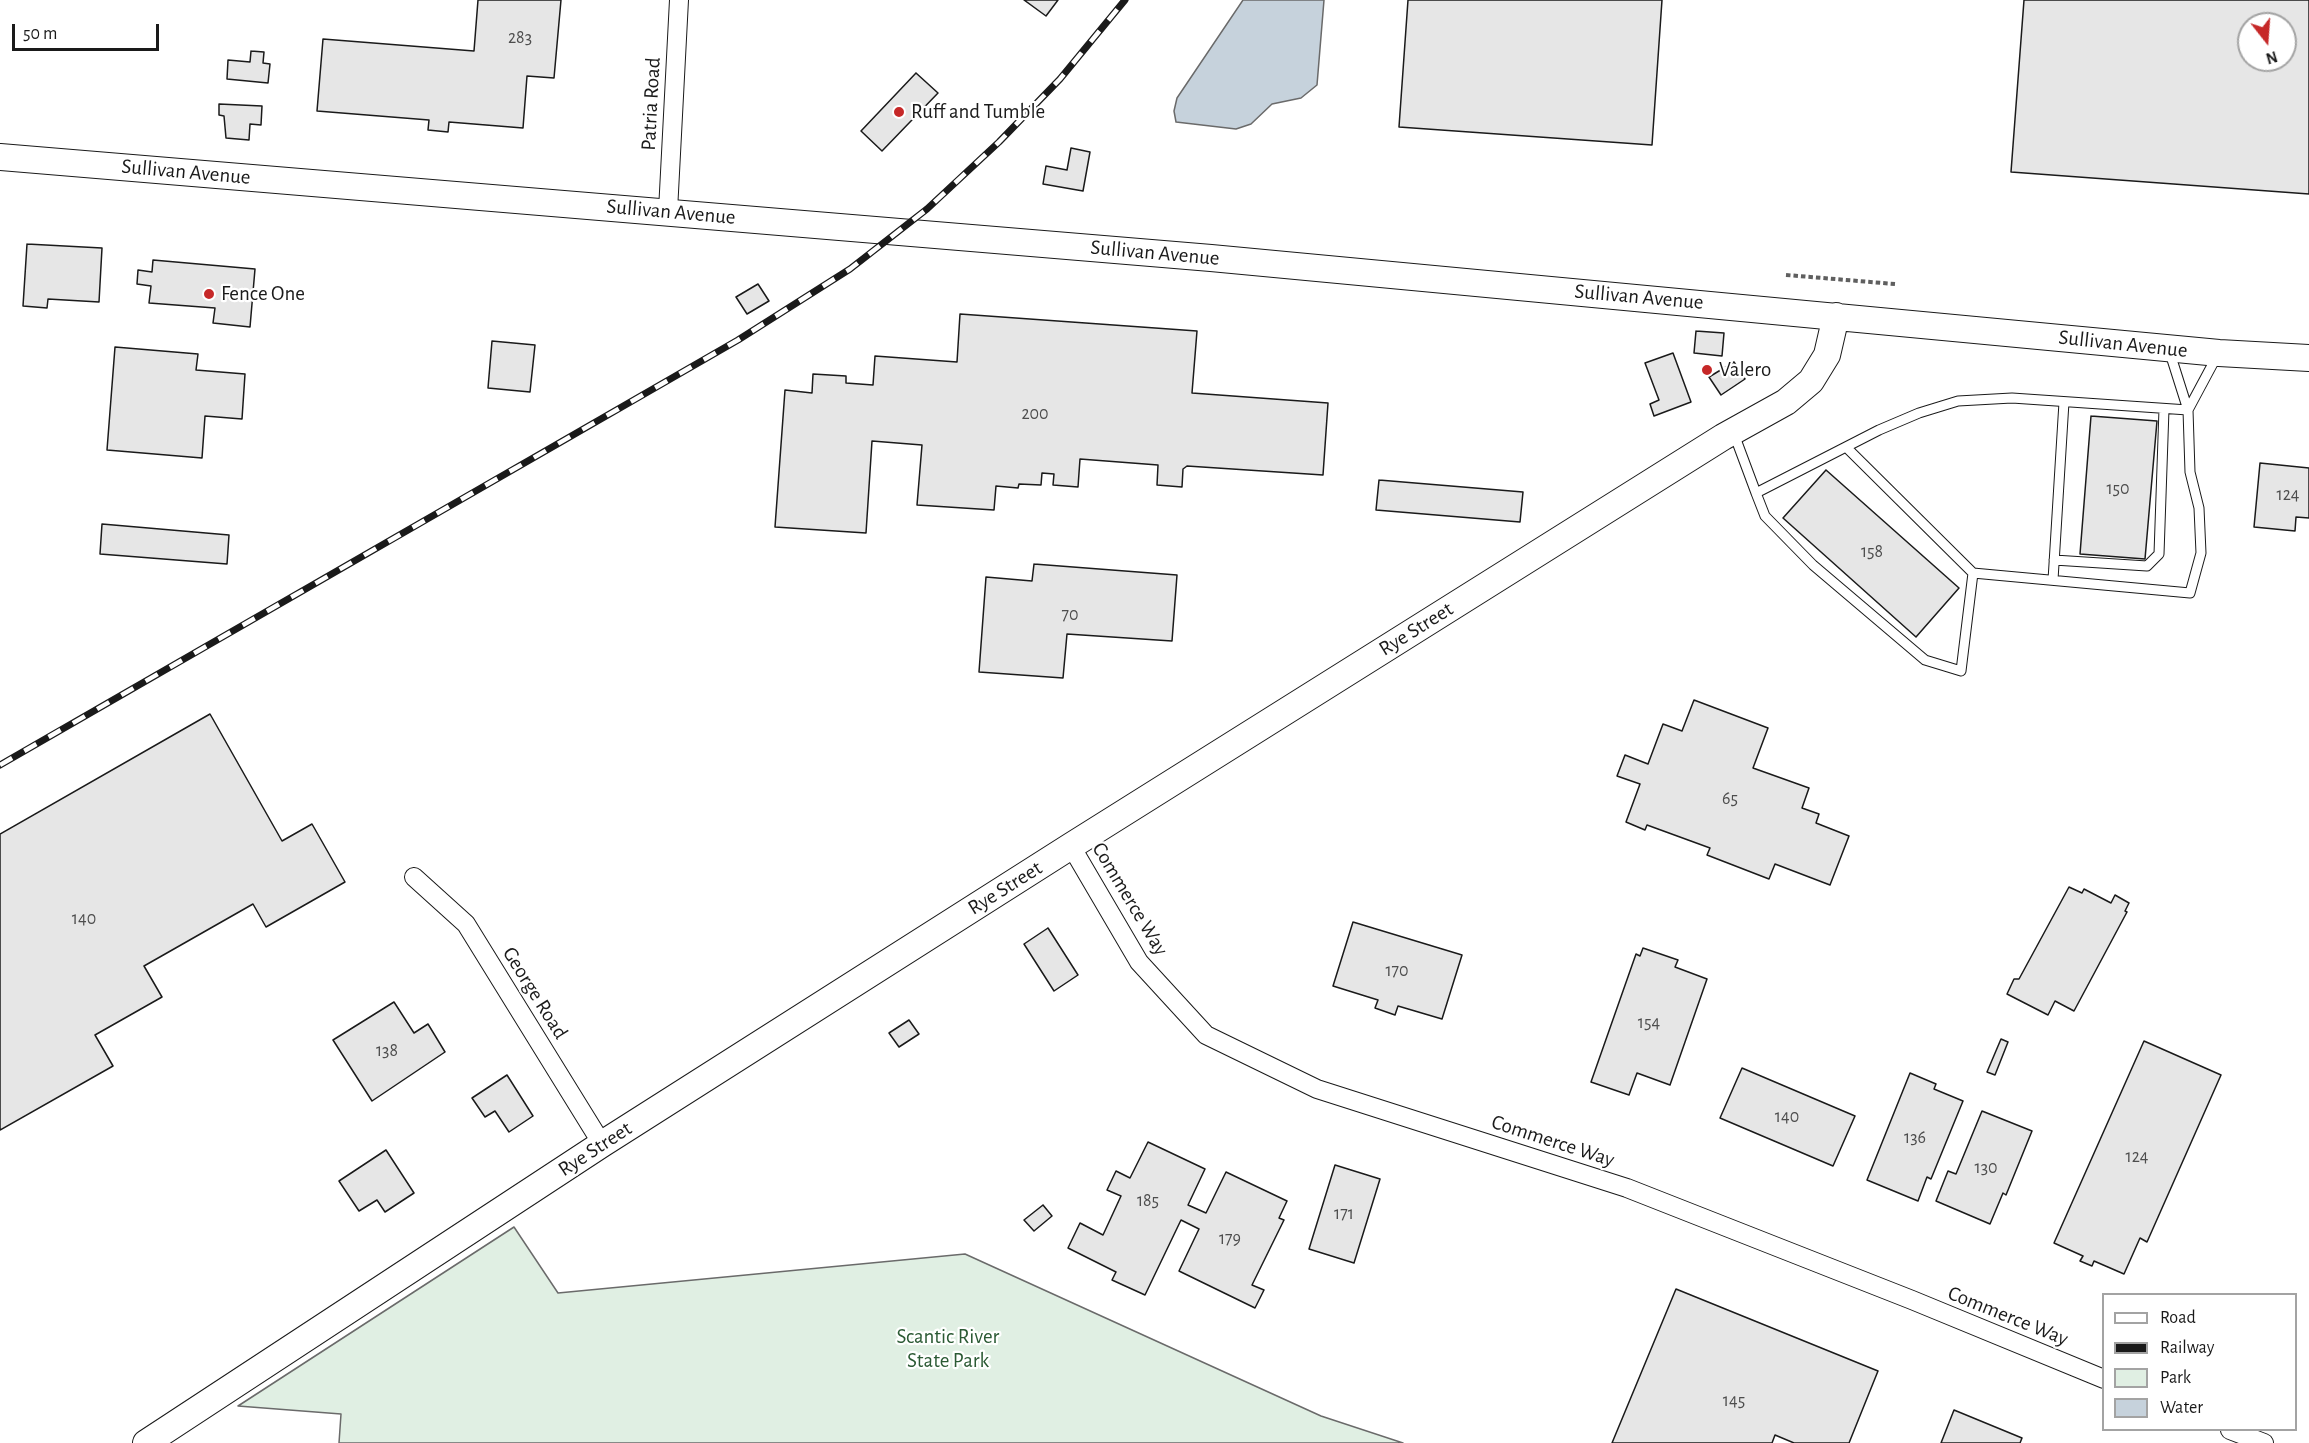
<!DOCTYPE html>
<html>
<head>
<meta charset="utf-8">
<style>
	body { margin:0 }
	#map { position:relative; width:2309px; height:1443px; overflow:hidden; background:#fff; font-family:"Alegreya Sans",sans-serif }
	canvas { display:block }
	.legend { position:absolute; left:2102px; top:1293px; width:195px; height:138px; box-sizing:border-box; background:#fff; border:2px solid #a3a3a3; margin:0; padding:8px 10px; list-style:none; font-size:18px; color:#1a1a1a }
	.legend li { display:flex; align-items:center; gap:12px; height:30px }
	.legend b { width:30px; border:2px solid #a3a3a3 }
	.north { position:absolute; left:2237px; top:12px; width:60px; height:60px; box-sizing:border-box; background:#fff; border:2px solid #a3a3a3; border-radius:50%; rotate:163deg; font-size:16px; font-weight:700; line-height:24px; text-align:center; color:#1a1a1a }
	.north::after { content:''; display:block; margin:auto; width:21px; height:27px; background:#c62828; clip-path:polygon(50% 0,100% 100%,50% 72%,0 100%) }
	.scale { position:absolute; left:12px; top:24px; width:147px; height:27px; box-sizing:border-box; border:3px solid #1a1a1a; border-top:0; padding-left:8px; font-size:18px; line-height:21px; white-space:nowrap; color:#1a1a1a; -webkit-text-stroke:4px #fff; paint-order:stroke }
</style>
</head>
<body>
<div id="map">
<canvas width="2309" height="1443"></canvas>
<ul class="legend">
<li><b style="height:8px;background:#fff"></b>Road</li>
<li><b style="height:8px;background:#1a1a1a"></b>Railway</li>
<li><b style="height:16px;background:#e0efe3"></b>Park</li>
<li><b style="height:16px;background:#c6d2dc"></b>Water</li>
</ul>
<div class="north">N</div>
<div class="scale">50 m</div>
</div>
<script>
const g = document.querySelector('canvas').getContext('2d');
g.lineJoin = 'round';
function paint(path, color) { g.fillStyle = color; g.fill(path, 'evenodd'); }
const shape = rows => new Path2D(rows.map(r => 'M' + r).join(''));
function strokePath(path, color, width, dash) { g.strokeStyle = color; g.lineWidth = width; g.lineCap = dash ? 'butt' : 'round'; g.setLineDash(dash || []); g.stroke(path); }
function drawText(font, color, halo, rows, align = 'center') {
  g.font = font + ' "Alegreya Sans",sans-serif'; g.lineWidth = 4.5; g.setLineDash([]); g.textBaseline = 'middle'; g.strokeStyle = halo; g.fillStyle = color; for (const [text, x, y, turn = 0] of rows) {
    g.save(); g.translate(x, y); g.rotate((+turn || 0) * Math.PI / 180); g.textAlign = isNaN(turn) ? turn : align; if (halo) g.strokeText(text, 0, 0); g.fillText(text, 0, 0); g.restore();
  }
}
const green = shape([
	[514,1227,558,1293,965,1254,1321,1416,1403,1443,339,1443,341,1414,238,1406,514,1227]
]);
paint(green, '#e0efe3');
strokePath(green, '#6a6a6a', 1.5);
const water = shape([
	[1243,0,1324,0,1317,85,1301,98,1272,104,1251,124,1236,129,1176,122,1174,111,1177,98,1243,0]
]);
paint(water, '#c6d2dc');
strokePath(water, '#6a6a6a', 1.5);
const building = shape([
	[478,0,561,0,554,78,527,76,523,128,449,122,448,132,428,130,429,120,317,111,323,39,474,51,478,0],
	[1024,0,1058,0,1046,16,1024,0],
	[1408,0,1662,0,1652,145,1399,127,1408,0],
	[2024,0,2309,0,2309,194,2011,172,2024,0],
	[2249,24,2285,24,2285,60,2249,60,2249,24],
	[251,51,264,52,263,63,270,64,268,83,227,79,228,60,250,62,251,51],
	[916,73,938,93,882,151,861,131,916,73],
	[219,104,262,106,261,125,250,124,249,140,226,138,224,116,219,115,219,104],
	[1071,148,1090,152,1083,191,1043,184,1046,166,1067,170,1071,148],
	[27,244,102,248,99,302,48,299,47,308,23,306,27,244],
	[153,260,255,269,250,327,213,323,215,308,149,303,151,286,137,284,138,270,152,272,153,260],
	[758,284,769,301,747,314,736,297,758,284],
	[960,314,1197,331,1192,393,1328,403,1323,475,1187,466,1183,469,1182,487,1157,485,1158,465,1080,459,1078,487,1053,485,1054,474,1042,473,1041,485,1019,484,1018,488,996,486,994,510,917,505,922,445,872,441,866,533,775,527,785,390,812,393,813,374,846,376,846,383,873,385,875,356,957,362,960,314],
	[1696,331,1724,333,1722,356,1694,353,1696,331],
	[492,341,535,345,530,392,488,388,492,341],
	[115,347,198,354,196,370,245,374,242,419,205,416,202,458,107,450,115,347],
	[1673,353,1691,402,1654,416,1650,404,1659,400,1645,363,1673,353],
	[1734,362,1745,379,1721,395,1709,377,1734,362],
	[2091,416,2157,421,2145,559,2080,554,2091,416],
	[2260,463,2309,468,2309,518,2296,517,2295,531,2254,527,2260,463],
	[1826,470,1959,588,1916,637,1783,518,1826,470],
	[1379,480,1523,492,1520,522,1376,510,1379,480],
	[102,524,229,535,227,564,100,554,102,524],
	[1034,564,1177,575,1172,641,1067,634,1063,678,979,672,986,577,1032,581,1034,564],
	[1694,700,1768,728,1753,768,1809,788,1802,808,1819,814,1816,823,1849,836,1830,885,1775,864,1769,879,1707,855,1710,848,1647,825,1645,830,1626,822,1640,784,1617,776,1625,755,1648,764,1663,724,1682,731,1694,700],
	[210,714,282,841,312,824,345,882,266,927,253,904,144,966,162,997,95,1035,113,1066,0,1130,0,834,210,714],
	[2069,887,2082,893,2084,889,2111,903,2115,895,2129,903,2125,911,2127,912,2074,1011,2055,1001,2048,1015,2007,994,2014,979,2019,979,2069,887],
	[1353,922,1462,955,1442,1019,1398,1006,1395,1015,1375,1008,1378,1000,1333,986,1353,922],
	[1048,928,1078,975,1054,991,1024,944,1048,928],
	[1643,948,1678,960,1675,967,1707,979,1670,1085,1637,1073,1629,1095,1591,1082,1636,954,1640,956,1643,948],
	[394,1002,414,1033,428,1024,445,1052,372,1101,333,1040,394,1002],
	[909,1020,919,1034,899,1047,889,1033,909,1020],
	[2001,1039,2008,1042,1995,1075,1987,1072,2001,1039],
	[2144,1041,2221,1075,2147,1242,2140,1238,2124,1274,2094,1261,2092,1266,2080,1261,2083,1256,2054,1243,2144,1041],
	[1742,1068,1855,1116,1833,1166,1720,1118,1742,1068],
	[1910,1073,1936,1084,1934,1089,1963,1101,1931,1179,1927,1177,1918,1201,1867,1180,1910,1073],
	[507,1075,533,1116,509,1132,495,1111,485,1117,472,1098,507,1075],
	[1982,1111,2032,1131,2006,1195,2003,1193,1990,1224,1936,1201,1948,1171,1956,1174,1982,1111],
	[1148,1142,1205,1169,1188,1205,1206,1213,1226,1172,1287,1201,1279,1218,1284,1220,1252,1285,1264,1290,1255,1308,1179,1271,1199,1229,1181,1220,1145,1295,1112,1280,1116,1272,1068,1248,1080,1223,1103,1235,1121,1196,1107,1190,1116,1171,1130,1178,1148,1142],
	[386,1150,414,1193,385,1212,377,1200,359,1211,339,1181,386,1150],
	[1335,1165,1380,1179,1354,1263,1309,1249,1335,1165],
	[1043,1205,1052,1216,1034,1231,1024,1220,1043,1205],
	[1676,1289,1878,1371,1849,1443,1794,1443,1775,1435,1772,1443,1612,1443,1676,1289],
	[1954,1410,2022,1438,2020,1443,1941,1443,1954,1410]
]);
paint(building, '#e6e6e6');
strokePath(building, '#1a1a1a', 1.5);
const lane = shape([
	[2188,410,2218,354],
	[1734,434,1756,493,1879,430,1919,413,1958,401,2012,398,2188,410],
	[1756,493,1765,516,1813,565,1925,660,1961,671,1973,573,1846,447],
	[2054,560,2147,566,2159,554,2164,409],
	[1973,573,2190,593,2201,553,2199,508,2190,472,2188,410,2169,350],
	[2053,580,2064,402]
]);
const street = shape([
	[668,211,679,0],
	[1071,846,1139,962,1206,1035,1317,1089,1627,1188,1912,1300,2104,1379],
	[414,877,466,924,602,1144],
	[2230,1430,2264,1443]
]);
const secondary = shape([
	[0,157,1211,258,2219,353,2309,358],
	[146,1443,602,1144,1071,846,1723,437,1786,402,1811,381,1827,355,1836,316]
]);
strokePath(lane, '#1a1a1a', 11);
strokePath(street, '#1a1a1a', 20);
strokePath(secondary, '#1a1a1a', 28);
strokePath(shape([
	[1786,275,1895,284]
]), '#5f5f5f', 4, [4.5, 3]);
strokePath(lane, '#fff', 9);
strokePath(street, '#fff', 18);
strokePath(secondary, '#fff', 26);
const rail = shape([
	[0,765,738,340,850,269,927,209,999,142,1060,79,1125,0]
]);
strokePath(rail, '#1a1a1a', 7);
strokePath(rail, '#fff', 4.5, [14]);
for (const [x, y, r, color] of [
	[899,112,6,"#c62828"],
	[209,294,6,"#c62828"],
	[1707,370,6,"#c62828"]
]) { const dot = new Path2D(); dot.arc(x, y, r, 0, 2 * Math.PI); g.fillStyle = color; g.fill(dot); strokePath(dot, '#fff', 2); }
drawText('18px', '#4d4d4d', null, [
	["283",520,38],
	["200",1035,414],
	["150",2118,489],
	["124",2288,495],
	["158",1872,552],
	["70",1070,615],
	["65",1730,799],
	["140",84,919],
	["170",1397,971],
	["154",1649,1023],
	["138",387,1051],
	["140",1787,1117],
	["136",1915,1138],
	["124",2137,1157],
	["130",1986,1168],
	["185",1148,1201],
	["171",1344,1214],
	["179",1230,1239],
	["145",1734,1401]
]);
drawText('21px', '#1a1a1a', '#fff', [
	["Patria Road",651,104,-87],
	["Sullivan Avenue",186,172,5],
	["Sullivan Avenue",671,212,5],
	["Sullivan Avenue",1155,253,5],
	["Sullivan Avenue",1639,297,5],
	["Sullivan Avenue",2123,344,6],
	["Rye Street",1416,629,-32],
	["Rye Street",1005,888,-32],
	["Commerce Way",1130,899,59],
	["George Road",535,993,58],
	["Commerce Way",1553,1141,18],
	["Rye Street",595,1149,-33],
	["Commerce Way",2008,1316,22]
]);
drawText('21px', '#1a1a1a', '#fff', [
	["Ruff and Tumble",911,112],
	["Fence One",221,294],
	["Valero",1719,370]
], 'left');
drawText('21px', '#2b5a34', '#fff', [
	["Scantic River",948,1337],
	["State Park",948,1361]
]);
</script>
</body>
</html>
